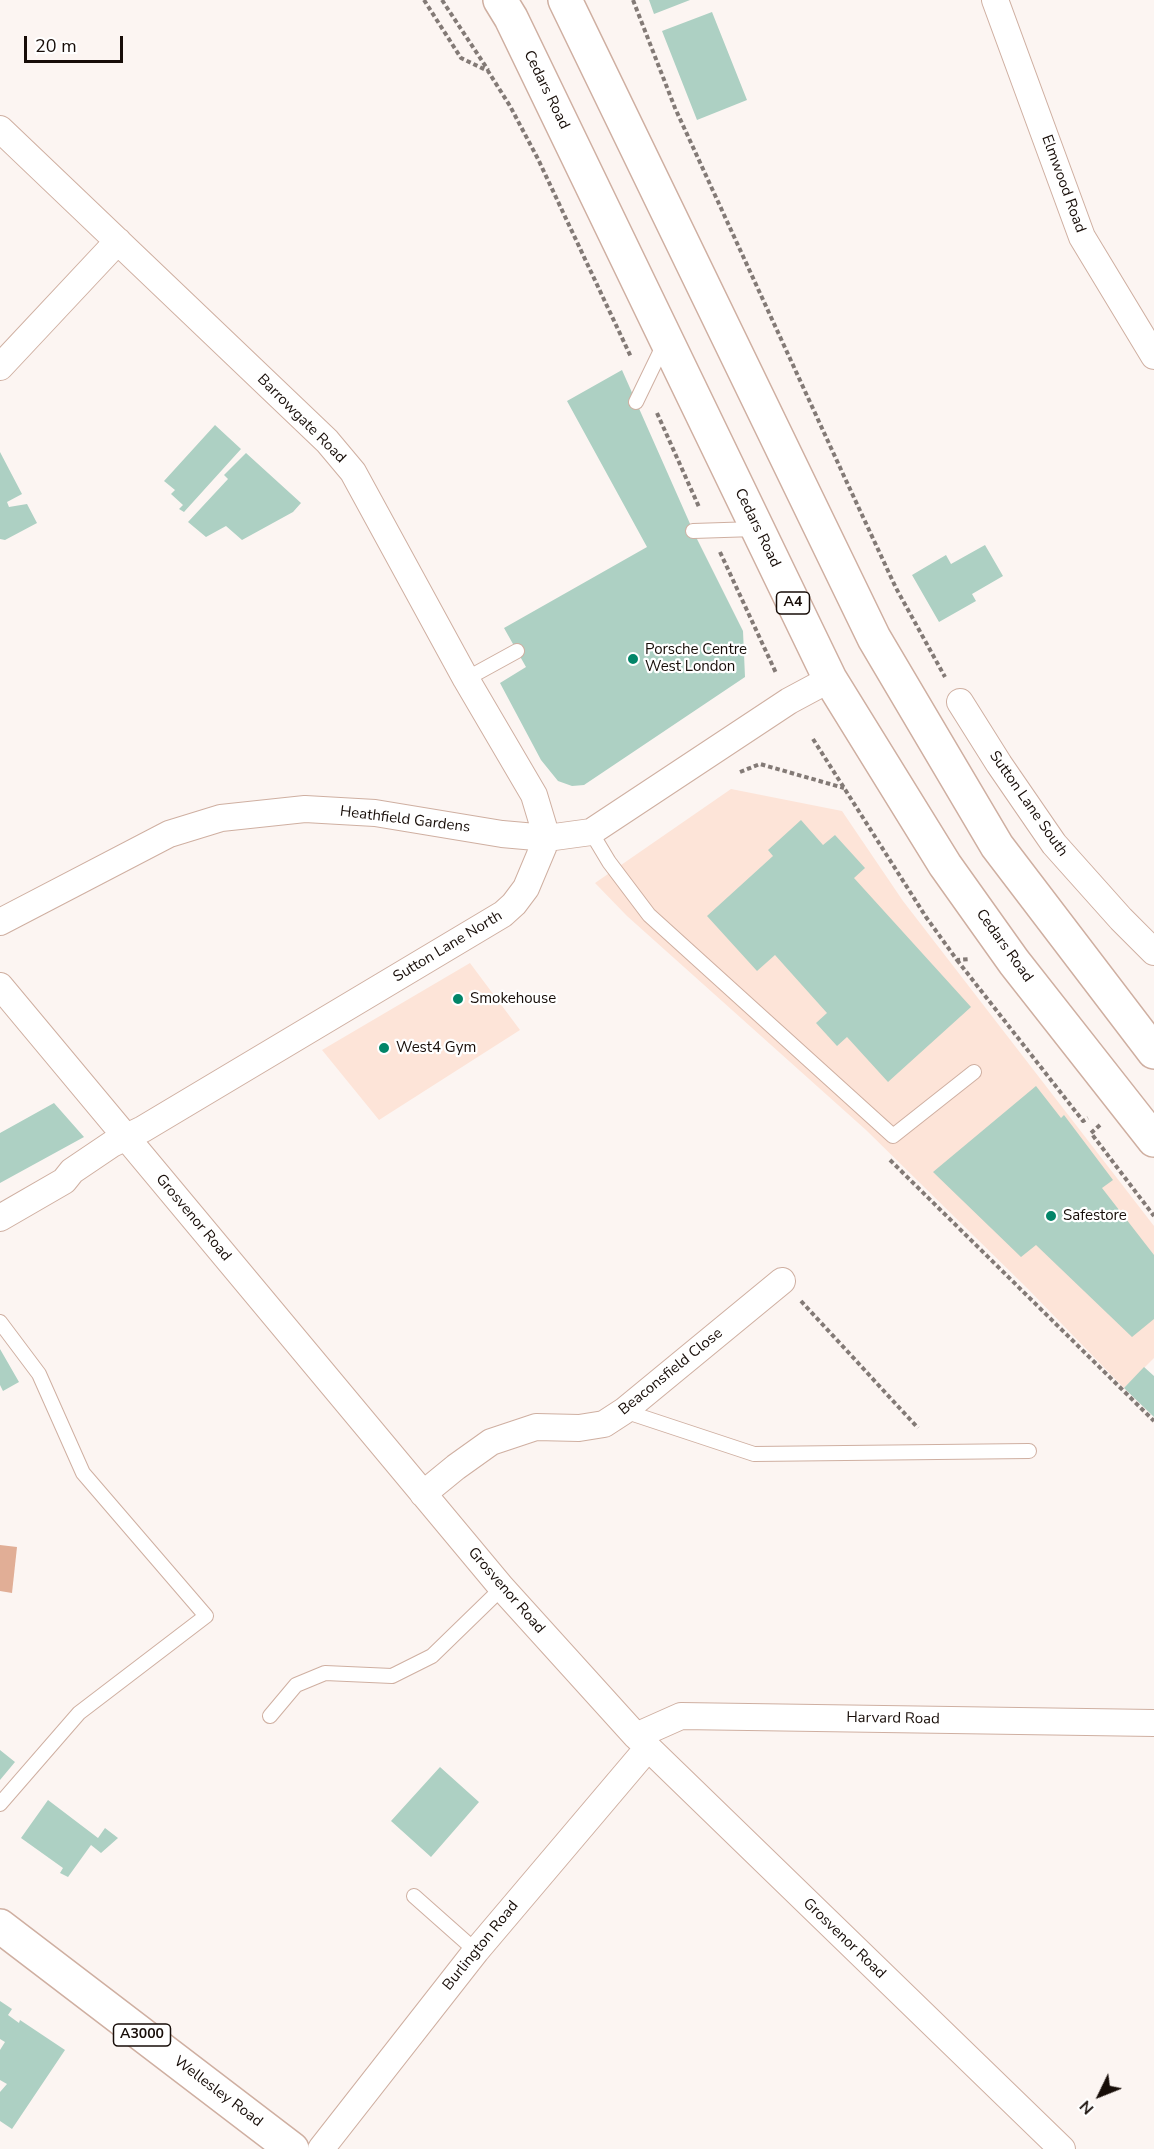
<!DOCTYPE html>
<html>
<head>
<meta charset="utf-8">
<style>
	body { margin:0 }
	#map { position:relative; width:1154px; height:2149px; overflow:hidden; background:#fcf5f2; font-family:"Nunito Sans",sans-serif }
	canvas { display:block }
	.north { position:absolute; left:1070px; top:2065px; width:60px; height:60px; -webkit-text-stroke:4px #fff; paint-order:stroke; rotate:227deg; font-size:16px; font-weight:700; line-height:24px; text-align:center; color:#170d08 }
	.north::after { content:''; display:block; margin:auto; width:21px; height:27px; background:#170d08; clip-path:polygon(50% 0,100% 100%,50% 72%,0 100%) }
	.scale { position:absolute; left:24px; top:36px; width:99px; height:27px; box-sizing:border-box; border:3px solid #170d08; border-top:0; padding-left:8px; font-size:18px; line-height:21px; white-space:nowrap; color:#170d08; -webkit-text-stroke:4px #fff; paint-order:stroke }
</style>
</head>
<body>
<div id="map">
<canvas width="1154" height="2149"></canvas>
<div class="north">N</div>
<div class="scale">20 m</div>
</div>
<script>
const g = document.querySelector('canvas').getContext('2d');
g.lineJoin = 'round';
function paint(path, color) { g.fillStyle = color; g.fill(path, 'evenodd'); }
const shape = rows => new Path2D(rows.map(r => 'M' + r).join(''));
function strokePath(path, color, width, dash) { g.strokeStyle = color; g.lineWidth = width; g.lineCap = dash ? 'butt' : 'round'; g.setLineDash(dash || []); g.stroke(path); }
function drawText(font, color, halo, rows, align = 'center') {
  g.font = font + ' "Nunito Sans",sans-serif'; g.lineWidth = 4.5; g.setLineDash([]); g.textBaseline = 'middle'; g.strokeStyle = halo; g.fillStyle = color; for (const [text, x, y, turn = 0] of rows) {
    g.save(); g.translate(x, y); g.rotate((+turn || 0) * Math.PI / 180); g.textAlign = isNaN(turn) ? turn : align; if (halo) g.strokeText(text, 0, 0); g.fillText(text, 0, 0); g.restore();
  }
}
paint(shape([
	[731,789,842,811,903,901,1154,1226,1154,1358,1124,1388,1027,1288,866,1130,627,916,595,883],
	[470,963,520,1030,379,1120,322,1050]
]), '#fde4d8');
paint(shape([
	[0,1545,17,1547,12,1593,0,1591]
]), '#e1ae96');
paint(shape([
	[649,0,690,0,654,14],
	[712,12,747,100,697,120,662,31],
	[622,370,695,535,743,631,745,677,584,785,572,786,558,781,541,760,500,683,526,667,504,628,647,547,567,401],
	[215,425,241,449,184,512,179,509,183,505,171,494,175,490,164,481],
	[0,452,22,494,7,502,9,507,27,504,37,523,5,540,0,539],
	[246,453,301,503,293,512,242,540,226,526,206,537,188,522,228,479,224,475],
	[985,545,1003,576,972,594,976,601,939,622,912,575,946,555,951,564],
	[801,820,823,845,835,835,865,868,854,878,971,1007,888,1082,847,1037,837,1046,816,1023,827,1013,775,955,757,971,707,916,773,856,768,850],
	[1036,1086,1061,1118,1064,1115,1113,1180,1102,1188,1154,1255,1154,1319,1132,1337,1036,1245,1021,1257,933,1172],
	[54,1103,84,1137,0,1183,0,1133],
	[0,1349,19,1382,3,1391,0,1385],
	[1144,1367,1154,1376,1154,1417,1124,1388],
	[0,1750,15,1762,0,1780],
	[440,1767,479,1802,431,1857,391,1821],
	[48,1800,98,1838,105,1828,118,1838,101,1853,91,1845,68,1877,60,1873,63,1868,21,1838],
	[0,2001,12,2009,8,2015,19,2023,20,2020,65,2050,12,2129,0,2121,0,2092,7,2084,0,2080,0,2050,5,2042,0,2039]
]), '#add0c3');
const lane = shape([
	[636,402,665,342],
	[693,531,755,529],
	[466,679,517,651],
	[591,832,609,862,649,915,893,1136,974,1072],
	[0,1322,39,1374,83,1473,206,1616,79,1713,0,1804],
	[624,1411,754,1454,1029,1451],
	[270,1716,296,1685,325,1673,392,1676,432,1656,502,1588],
	[414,1896,476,1951]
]);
const street = shape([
	[995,0,1082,237,1154,356],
	[0,129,327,441,353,472,466,679,534,795,547,838],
	[0,367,118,241],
	[960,702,999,764,1054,844,1121,919,1154,952],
	[0,922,169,834,221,818,305,809,375,813,502,834,547,838,591,832,789,701,830,679],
	[0,986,502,1588,636,1736,1062,2149],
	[0,1218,64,1181,72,1171,112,1144,143,1129,503,914,514,904,526,888,547,838],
	[423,1494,456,1467,491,1442,536,1427,579,1428,604,1424,624,1411,782,1281],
	[636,1736,681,1716,1154,1723],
	[321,2149,476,1951,647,1749]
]);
const primary = shape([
	[0,1926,292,2149]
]);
const highway = shape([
	[500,0,511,18,830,679,945,865,1014,962,1154,1140],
	[565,0,874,638,997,846,1154,1052]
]);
strokePath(lane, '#cfafa1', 16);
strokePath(street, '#cfafa1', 28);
strokePath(primary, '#cfafa1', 36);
strokePath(highway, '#cfafa1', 36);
strokePath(shape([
	[424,0,461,58,488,71,510,106,538,159,631,357],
	[442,0,488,70],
	[633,0,675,108,843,474,896,588,945,677],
	[657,413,699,507],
	[720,552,776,673],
	[813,739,926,917,957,960,970,959],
	[740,772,760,764,844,788],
	[957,960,1083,1121,1088,1118],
	[1100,1125,1091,1133,1154,1216],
	[890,1160,1154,1421],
	[801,1301,918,1428]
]), '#837a76', 4, [4.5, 3]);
strokePath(lane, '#fff', 14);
strokePath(street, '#fff', 26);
strokePath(primary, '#fff', 33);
strokePath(highway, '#fff', 33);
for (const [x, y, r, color] of [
	[633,659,6,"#028568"],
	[458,999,6,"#028568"],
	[384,1048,6,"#028568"],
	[1051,1216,6,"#028568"]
]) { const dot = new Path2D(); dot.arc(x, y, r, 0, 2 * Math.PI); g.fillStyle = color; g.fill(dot); strokePath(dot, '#fff', 2); }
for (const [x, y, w] of [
	[793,603,33],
	[142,2035,57]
]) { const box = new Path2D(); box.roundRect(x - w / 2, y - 11, w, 22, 4.5); g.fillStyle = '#fff'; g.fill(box); strokePath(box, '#170d08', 1.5); }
drawText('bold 14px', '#170d08', null, [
	["A4",793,603],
	["A3000",142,2035]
]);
drawText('15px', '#170d08', '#fff', [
	["Cedars Road",546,90,64],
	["Elmwood Road",1063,184,70],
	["Barrowgate Road",301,419,45],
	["Cedars Road",757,528,64],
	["Sutton Lane South",1028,804,55],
	["Heathfield Gardens",405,820,7],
	["Cedars Road",1004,946,54],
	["Sutton Lane North",448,947,-31],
	["Grosvenor Road",193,1218,50],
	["Beaconsfield Close",671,1372,-39],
	["Grosvenor Road",506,1591,49],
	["Harvard Road",893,1719,1],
	["Grosvenor Road",844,1939,44],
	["Burlington Road",481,1946,-51],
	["Wellesley Road",218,2092,37]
]);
drawText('15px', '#170d08', '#fff', [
	["Porsche Centre",645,650],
	["West London",645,667],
	["Smokehouse",470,999],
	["West4 Gym",396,1048],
	["Safestore",1063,1216]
], 'left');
</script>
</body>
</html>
